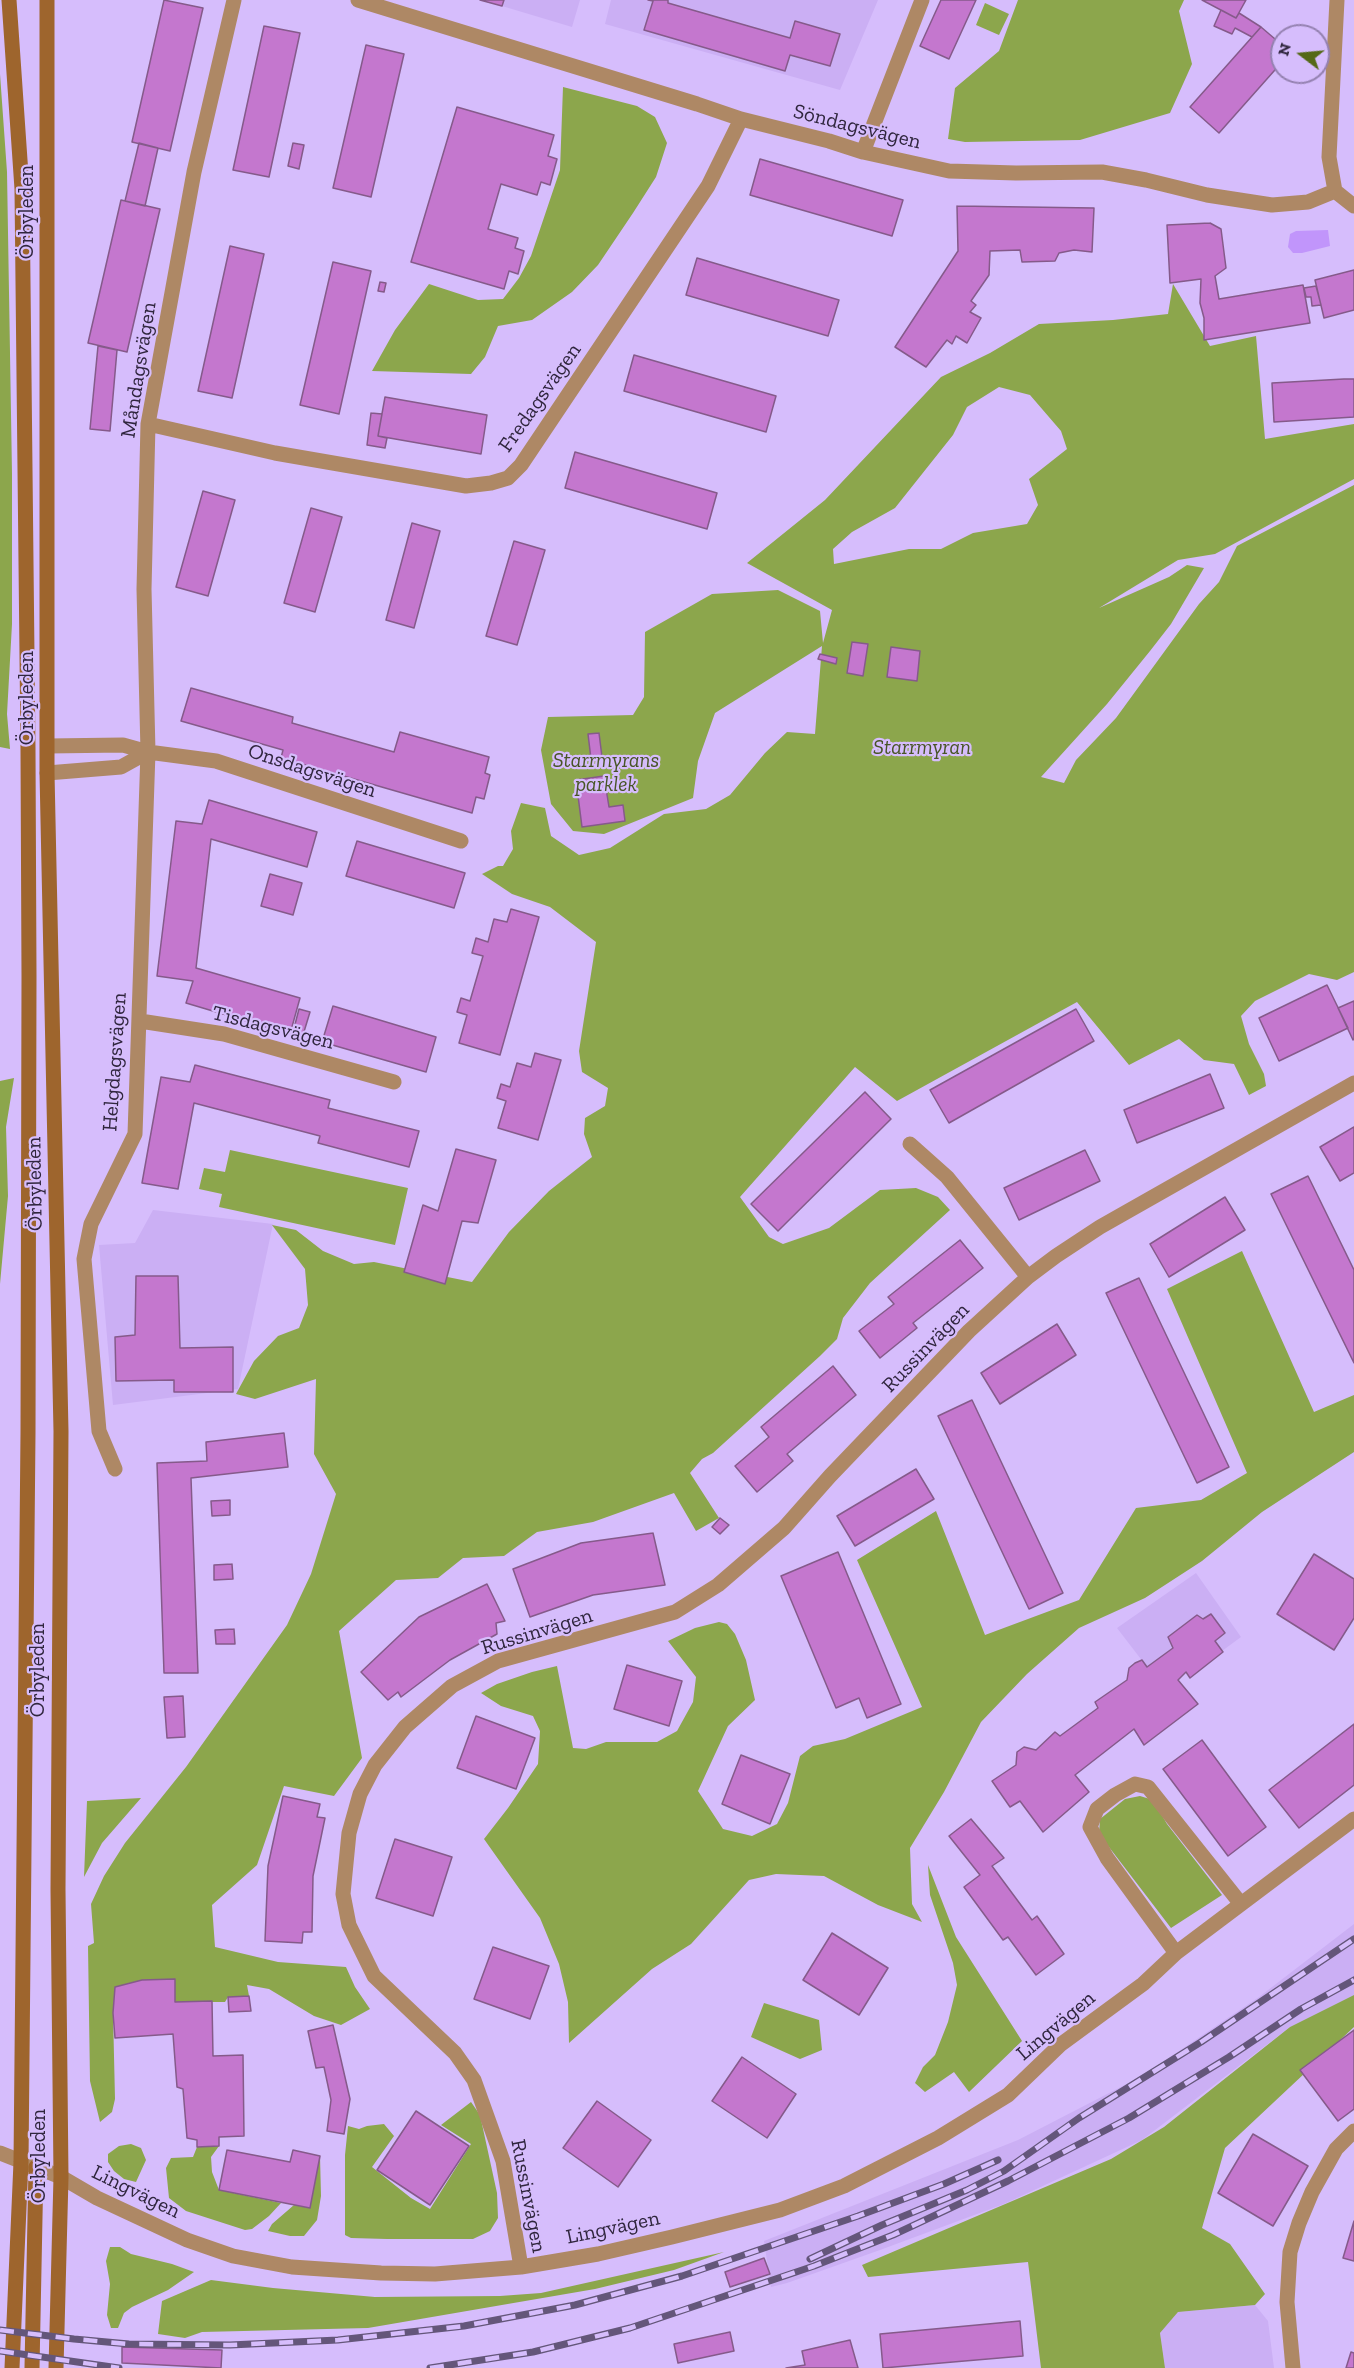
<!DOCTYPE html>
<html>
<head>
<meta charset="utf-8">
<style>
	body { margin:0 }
	#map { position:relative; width:1354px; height:2368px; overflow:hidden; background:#d6bdfc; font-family:"Zilla Slab",serif }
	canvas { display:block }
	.north { position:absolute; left:1270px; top:24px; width:60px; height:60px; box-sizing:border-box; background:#d6bdfc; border:2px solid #9481b0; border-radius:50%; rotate:286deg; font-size:16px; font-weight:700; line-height:24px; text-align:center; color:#30263e }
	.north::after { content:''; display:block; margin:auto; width:21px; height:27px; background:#556917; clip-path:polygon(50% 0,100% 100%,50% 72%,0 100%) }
</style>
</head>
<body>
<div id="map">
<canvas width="1354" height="2368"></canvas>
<div class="north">N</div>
</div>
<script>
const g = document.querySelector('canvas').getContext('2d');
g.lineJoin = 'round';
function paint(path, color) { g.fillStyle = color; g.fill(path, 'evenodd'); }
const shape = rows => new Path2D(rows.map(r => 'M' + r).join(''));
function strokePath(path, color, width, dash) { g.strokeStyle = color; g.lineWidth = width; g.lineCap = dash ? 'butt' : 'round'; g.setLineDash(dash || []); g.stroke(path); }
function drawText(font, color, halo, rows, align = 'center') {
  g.font = font + ' "Zilla Slab",serif'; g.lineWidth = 4.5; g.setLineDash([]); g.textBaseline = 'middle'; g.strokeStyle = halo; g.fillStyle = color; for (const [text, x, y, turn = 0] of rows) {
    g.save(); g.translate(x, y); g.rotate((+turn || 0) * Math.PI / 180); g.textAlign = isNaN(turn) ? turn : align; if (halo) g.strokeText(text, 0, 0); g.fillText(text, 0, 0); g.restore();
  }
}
paint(shape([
	[504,0,580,0,572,27,502,6],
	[611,0,878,0,840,90,605,24],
	[153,1210,273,1224,238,1389,113,1405,99,1245,135,1243],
	[1196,1573,1241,1637,1222,1651,1215,1641,1225,1633,1211,1614,1203,1619,1197,1615,1168,1637,1173,1648,1147,1667,1117,1628],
	[1354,1924,1354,1995,1290,2027,1142,2140,1004,2204,880,2250,787,2283,771,2287,764,2241,1018,2140,1142,2076,1259,1997],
	[1255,2305,1268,2321,1274,2368,1165,2368,1160,2333,1178,2312]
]), '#cbaff4');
paint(shape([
	[1018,0,1184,0,1179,11,1192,64,1170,113,1080,140,965,142,948,139,955,88,999,51],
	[985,3,1009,14,999,35,976,25],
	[0,74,7,172,12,474,12,624,7,714,10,749,0,747],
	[563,87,637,106,655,117,667,143,656,177,633,213,598,265,572,292,532,320,498,326,485,357,471,374,372,371,395,330,429,284,478,300,503,299,519,278,531,256,560,170],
	[1173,284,1210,346,1256,336,1265,439,1354,424,1354,479,1215,554,1178,560,1099,608,1169,577,1187,565,1204,568,1171,624,1150,651,1107,704,1041,777,1064,783,1076,760,1116,718,1199,604,1219,582,1237,546,1354,485,1354,972,1337,980,1309,974,1255,1001,1241,1016,1249,1044,1264,1074,1266,1086,1249,1095,1234,1064,1204,1060,1179,1039,1129,1065,1077,1002,897,1101,855,1067,740,1197,769,1237,783,1244,829,1228,880,1190,916,1188,938,1197,950,1210,870,1283,843,1318,837,1339,820,1356,713,1453,702,1459,690,1473,719,1518,696,1531,674,1493,593,1522,537,1532,504,1556,463,1558,438,1578,396,1580,339,1631,362,1758,334,1796,284,1786,257,1865,212,1905,215,1947,278,1962,346,1967,355,1987,370,2009,341,2025,314,2016,269,1989,247,1985,249,1996,228,1997,225,2002,175,2002,175,1979,142,1980,115,1987,113,2013,115,2099,112,2112,100,2122,90,2081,88,1946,94,1943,91,1904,104,1876,125,1843,186,1767,287,1625,311,1574,336,1494,314,1454,316,1379,255,1399,236,1394,254,1361,278,1336,299,1328,308,1305,305,1269,272,1225,296,1230,323,1251,354,1264,374,1262,472,1282,509,1232,549,1191,592,1157,584,1134,585,1118,605,1106,608,1088,582,1072,579,1051,596,942,550,907,512,894,482,874,498,866,503,866,513,849,511,831,521,803,545,808,551,836,579,855,610,848,664,814,706,809,730,795,765,753,787,732,815,734,822,646,715,713,698,761,693,798,604,834,573,831,551,804,541,750,548,717,633,715,644,697,645,632,712,594,778,590,820,611,823,643,832,610,747,563,825,500,941,377,990,353,1039,324,1113,320,1168,314],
	[999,387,1030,395,1061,431,1067,449,1029,479,1038,505,1027,524,973,533,941,549,909,549,834,564,833,549,852,532,895,508,953,435,967,407],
	[14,1078,6,1127,8,1196,0,1284,0,1081],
	[230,1150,408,1188,395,1245,219,1207,222,1194,199,1189,204,1168,225,1172],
	[1242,1251,1314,1412,1354,1395,1354,1452,1262,1512,1202,1561,1145,1598,1079,1628,1027,1674,981,1722,944,1792,910,1848,912,1904,922,1922,878,1905,824,1876,776,1874,749,1880,691,1944,652,1969,569,2043,568,2002,559,1964,540,1918,484,1839,508,1808,538,1764,540,1731,533,1716,501,1706,481,1693,497,1684,532,1672,557,1666,573,1748,586,1749,606,1742,657,1742,677,1731,693,1702,696,1677,668,1641,695,1628,719,1622,727,1624,735,1634,746,1660,755,1700,728,1726,698,1791,723,1829,752,1836,777,1824,788,1803,800,1756,813,1746,845,1739,922,1707,857,1560,936,1511,985,1635,1079,1600,1136,1508,1201,1500,1247,1473,1167,1289],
	[1140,1796,1153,1800,1167,1824,1222,1895,1171,1928,1099,1834,1100,1819,1125,1799],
	[141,1798,102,1843,84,1877,87,1801],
	[928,1865,956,1937,1022,2041,969,2092,954,2072,925,2092,915,2083,923,2067,935,2055,948,2022,957,1985,953,1963,930,1895],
	[1354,1995,1354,2027,1225,2148,1202,2228,1230,2244,1265,2294,1255,2305,1178,2312,1160,2333,1165,2368,1041,2368,1028,2262,868,2277,862,2265,1111,2159,1164,2127,1290,2027],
	[764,2003,819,2020,822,2050,800,2059,751,2037],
	[471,2102,480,2115,497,2193,498,2218,490,2231,473,2239,387,2239,351,2238,345,2235,345,2155,348,2126,359,2129,367,2126,384,2124,394,2136,372,2167,411,2198,430,2209,471,2144,441,2125],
	[131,2144,141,2148,146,2160,136,2182,124,2179,114,2171,108,2162,108,2154,119,2146],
	[219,2146,211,2157,212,2172,219,2190,281,2203,269,2216,252,2229,245,2230,186,2211,169,2198,166,2168,171,2158,193,2157,197,2147],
	[320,2156,321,2196,317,2220,304,2236,290,2236,268,2231,272,2224,294,2205,310,2208],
	[110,2247,120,2247,131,2254,172,2264,194,2272,168,2290,132,2307,124,2313,118,2328,111,2328,107,2315,110,2284,106,2261],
	[724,2252,674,2270,595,2289,368,2328,202,2332,185,2338,158,2334,162,2301,211,2280,273,2288,375,2297,500,2296,541,2293]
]), '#8ca64c');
paint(shape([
	[1328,230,1330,246,1302,253,1293,253,1288,247,1290,234,1296,231]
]), '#c195fb');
const building = shape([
	[164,0,203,8,170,151,132,142,164,0],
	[480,0,504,0,502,6,480,0],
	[648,0,668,0,668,3,790,38,795,21,840,34,830,66,790,55,785,71,644,30,653,1,648,0],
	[941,0,976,0,949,59,920,46,941,0],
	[1202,0,1246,0,1236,18,1202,0],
	[1221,10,1236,18,1239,13,1261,27,1252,37,1235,28,1232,34,1214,26,1221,10],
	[264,26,300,33,269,177,233,170,264,26],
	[1261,27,1282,45,1282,62,1219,133,1190,107,1261,27],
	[366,45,404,54,371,197,333,188,366,45],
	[457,107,554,135,548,156,557,159,550,185,541,182,537,195,501,184,488,229,518,238,515,248,524,251,518,274,509,271,504,289,411,262,457,107],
	[139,143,158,148,145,206,125,201,139,143],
	[293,143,304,145,299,169,288,166,293,143],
	[760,159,903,200,892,236,750,195,760,159],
	[121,200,160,209,127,352,88,343,121,200],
	[957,206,1094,208,1092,252,1074,250,1059,253,1055,261,1022,262,1020,250,990,251,989,275,971,301,976,305,970,312,981,318,967,343,956,336,952,344,947,340,926,367,895,347,958,251,957,206],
	[1210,223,1221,229,1226,268,1215,276,1219,299,1303,285,1310,323,1204,340,1204,318,1200,303,1201,279,1170,283,1167,225,1210,223],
	[230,246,264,254,232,398,198,391,230,246],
	[697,258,839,300,828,336,686,295,697,258],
	[333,262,371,271,339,414,300,405,333,262],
	[1354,270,1354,310,1324,318,1315,280,1354,270],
	[380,282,386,283,384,292,378,291,380,282],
	[1316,286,1321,305,1312,306,1311,297,1306,297,1304,288,1316,286],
	[98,346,117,350,110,431,90,429,98,346],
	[634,355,776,396,766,432,624,391,634,355],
	[1344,379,1354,379,1354,417,1274,422,1272,383,1344,379],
	[385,397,487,415,481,454,378,436,385,397],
	[371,413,382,414,378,436,387,438,385,448,367,445,371,413],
	[575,452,717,493,707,529,565,488,575,452],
	[203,491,235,500,208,596,176,587,203,491],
	[311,508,342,517,315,612,284,603,311,508],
	[412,523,440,531,414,628,386,620,412,523],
	[514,541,545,550,517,645,486,636,514,541],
	[852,642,868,644,863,676,847,673,852,642],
	[891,647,920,651,917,681,887,677,891,647],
	[820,654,837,658,836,664,818,659,820,654],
	[191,688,293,717,292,723,394,752,400,732,489,757,485,773,490,775,484,799,476,797,472,813,281,758,283,750,181,721,191,688],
	[599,733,602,757,591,759,588,734,599,733],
	[604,776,609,807,623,805,625,821,582,827,576,780,604,776],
	[209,800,317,832,307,867,211,839,196,968,300,998,290,1034,186,1003,193,981,157,976,176,821,202,824,209,800],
	[357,841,465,873,454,908,346,876,357,841],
	[270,874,302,883,293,915,261,906,270,874],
	[511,909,539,917,500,1055,459,1043,467,1015,457,1012,461,998,470,1001,483,956,472,953,476,938,488,942,494,919,507,922,511,909],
	[1327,985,1348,1028,1279,1061,1259,1018,1327,985],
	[1354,1001,1354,1039,1353,1040,1338,1008,1354,1001],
	[333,1006,436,1037,426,1072,322,1042,333,1006],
	[299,1009,310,1012,303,1035,293,1032,299,1009],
	[1076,1009,1094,1041,949,1123,930,1090,1076,1009],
	[535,1053,561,1060,538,1140,498,1128,506,1101,497,1098,501,1084,510,1087,517,1063,531,1067,535,1053],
	[195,1065,330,1100,328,1108,419,1131,409,1167,318,1143,320,1136,194,1103,178,1189,142,1183,161,1077,190,1082,195,1065],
	[1210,1074,1224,1108,1137,1143,1124,1110,1210,1074],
	[865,1092,891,1119,778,1231,751,1204,865,1092],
	[1354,1127,1354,1173,1340,1181,1320,1147,1354,1127],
	[456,1149,496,1160,478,1223,462,1221,445,1284,404,1272,423,1205,438,1211,456,1149],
	[1085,1150,1100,1181,1019,1220,1004,1188,1085,1150],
	[1308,1176,1354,1270,1354,1363,1271,1194,1308,1176],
	[1225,1197,1245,1230,1169,1277,1150,1244,1225,1197],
	[960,1240,983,1268,913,1323,917,1328,880,1358,859,1331,894,1304,888,1297,960,1240],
	[136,1276,178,1276,180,1348,233,1347,233,1392,174,1392,174,1380,116,1381,115,1337,135,1335,136,1276],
	[1139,1278,1229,1467,1197,1483,1106,1293,1139,1278],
	[1057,1324,1076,1355,1000,1404,981,1373,1057,1324],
	[833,1366,856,1395,787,1454,793,1461,757,1492,735,1466,769,1437,761,1427,833,1366],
	[972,1400,1063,1593,1029,1609,938,1416,972,1400],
	[284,1433,288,1467,191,1478,198,1673,164,1673,157,1463,207,1461,206,1442,284,1433],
	[916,1469,934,1499,855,1546,837,1516,916,1469],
	[230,1500,230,1515,212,1516,211,1501,230,1500],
	[720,1518,729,1525,720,1534,712,1527,720,1518],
	[653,1533,665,1585,593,1595,530,1617,513,1569,581,1543,653,1533],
	[838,1552,901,1704,867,1718,859,1698,836,1708,781,1576,838,1552],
	[1314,1554,1354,1579,1354,1618,1334,1650,1277,1614,1314,1554],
	[232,1564,233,1579,214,1580,214,1565,232,1564],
	[487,1584,505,1621,496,1623,497,1634,450,1660,401,1697,398,1692,388,1700,361,1672,419,1617,487,1584],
	[1211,1614,1225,1633,1215,1641,1223,1652,1190,1678,1186,1672,1178,1680,1198,1704,1144,1745,1134,1729,1075,1775,1089,1792,1043,1832,1020,1801,1010,1807,992,1781,1016,1765,1017,1752,1024,1747,1036,1750,1055,1732,1060,1736,1098,1708,1095,1702,1127,1680,1129,1668,1135,1663,1142,1660,1147,1667,1173,1648,1168,1637,1197,1615,1203,1619,1211,1614],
	[234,1629,235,1644,216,1644,215,1630,234,1629],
	[627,1665,682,1681,669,1726,614,1709,627,1665],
	[183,1696,185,1737,167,1738,164,1697,183,1696],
	[476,1716,535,1738,516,1789,457,1768,476,1716],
	[1354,1724,1354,1785,1299,1828,1269,1790,1354,1724],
	[1202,1740,1266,1827,1228,1856,1163,1769,1202,1740],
	[741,1755,790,1774,770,1824,722,1804,741,1755],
	[283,1796,320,1804,317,1817,325,1818,313,1876,312,1932,303,1932,302,1943,265,1941,268,1866,283,1796],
	[971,1819,1004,1858,992,1866,1032,1920,1037,1916,1064,1954,1036,1975,1008,1937,1003,1940,964,1887,980,1875,949,1836,971,1819],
	[395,1839,452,1857,433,1916,376,1898,395,1839],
	[832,1933,888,1968,859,2015,803,1980,832,1933],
	[493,1947,549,1966,530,2019,474,1999,493,1947],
	[175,1979,175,2002,212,2001,213,2056,243,2055,244,2136,219,2137,219,2146,197,2147,197,2140,187,2138,183,2089,177,2087,173,2034,115,2038,113,2013,115,1987,142,1980,175,1979],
	[249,1996,251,2011,229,2012,228,1997,249,1996],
	[333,2025,350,2099,344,2134,327,2131,331,2100,324,2067,316,2068,308,2031,333,2025],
	[1354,2030,1354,2109,1338,2121,1300,2070,1354,2030],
	[742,2057,796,2094,767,2138,712,2101,742,2057],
	[597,2101,651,2140,618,2187,563,2148,597,2101],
	[416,2111,469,2146,430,2205,377,2170,416,2111],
	[1253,2134,1308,2166,1273,2226,1218,2193,1253,2134],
	[227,2150,290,2162,293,2150,320,2156,310,2208,219,2190,227,2150],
	[1354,2221,1354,2261,1343,2258,1354,2221],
	[764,2258,770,2274,730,2287,725,2272,764,2258],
	[1020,2321,1023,2356,883,2368,880,2334,1020,2321],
	[730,2332,734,2351,678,2363,674,2344,730,2332],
	[850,2340,858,2368,786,2368,805,2365,802,2351,850,2340],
	[122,2347,222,2350,221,2368,122,2363,122,2347],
	[1351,2352,1354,2353,1354,2368,1346,2368,1351,2352]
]);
paint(building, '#c477ce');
strokePath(building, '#855a8a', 1.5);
strokePath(shape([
	[358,0,697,104,741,119,829,141,863,152,949,171,1016,173,1102,172,1146,180,1207,195,1272,205,1308,202,1335,191],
	[863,152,922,0],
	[1335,191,1329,157,1337,0],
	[1335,191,1354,206],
	[148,424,275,453,466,486,491,483,508,478,521,465,708,186,741,119],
	[48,746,123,745,148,752,216,761,461,841],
	[47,773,121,767,148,752],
	[140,1021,224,1034,394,1082],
	[910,1144,947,1177,1028,1277],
	[115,1469,99,1431,84,1259,91,1224,135,1134,148,752,144,589,148,424,194,172,234,0],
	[1176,1953,1107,1858,1090,1827,1097,1809,1115,1795,1135,1784,1148,1787,1241,1904],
	[0,2153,61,2177,97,2198,187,2240,233,2256,292,2267,381,2273,435,2274,521,2267,598,2254,672,2237,780,2210,844,2186,938,2138,1008,2095,1060,2045,1143,1984,1176,1953,1354,1819],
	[521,2267,503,2161,474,2080,455,2053,374,1976,349,1925,343,1894,349,1833,360,1794,375,1765,405,1727,452,1686,498,1661,675,1612,718,1585,784,1528,830,1476,969,1331,1028,1277,1056,1256,1100,1227,1354,1083],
	[1293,2368,1287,2302,1290,2252,1299,2223,1312,2192,1336,2149,1354,2131]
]), '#ae8865', 15);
strokePath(shape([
	[9,0,22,189,28,749,29,976,28,1433,21,2162,12,2368],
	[47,0,47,773,61,1431,58,1889,61,2177,56,2368],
	[32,2368,36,2167]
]), '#9e652d', 15);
const rail = shape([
	[810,2259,882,2225,967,2190,1004,2171,1079,2118,1201,2042,1354,1939],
	[0,2330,74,2339,129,2344,230,2345,338,2340,464,2326,575,2305,682,2276,858,2216,944,2184,998,2160],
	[0,2351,119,2368],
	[430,2368,533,2352,630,2328,814,2266,893,2235,1008,2181,1129,2118,1229,2057,1301,2009,1354,1980]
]);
strokePath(rail, '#64567a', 7);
strokePath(rail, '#d6bdfc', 4.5, [14]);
drawText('21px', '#30263e', '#d6bdfc', [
	["Söndagsvägen",857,127,14],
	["Örbyleden",27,212,-90],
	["Måndagsvägen",139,370,-81],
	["Fredagsvägen",540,398,-55],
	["Örbyleden",27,698,-90],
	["Onsdagsvägen",312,771,18],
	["Tisdagsvägen",273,1028,14],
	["Helgdagsvägen",115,1062,-86],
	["Örbyleden",35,1184,-91],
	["Russinvägen",926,1348,-46],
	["Russinvägen",537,1632,-17],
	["Örbyleden",38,1670,-90],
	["Lingvägen",1056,2026,-40],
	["Örbyleden",39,2156,-90],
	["Lingvägen",136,2192,26],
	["Russinvägen",528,2196,79],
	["Lingvägen",613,2228,-12]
]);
drawText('italic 21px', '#485526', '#d6bdfc', [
	["Starrmyran",922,748],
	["Starrmyrans",606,761],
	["parklek",606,785]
]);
</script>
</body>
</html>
